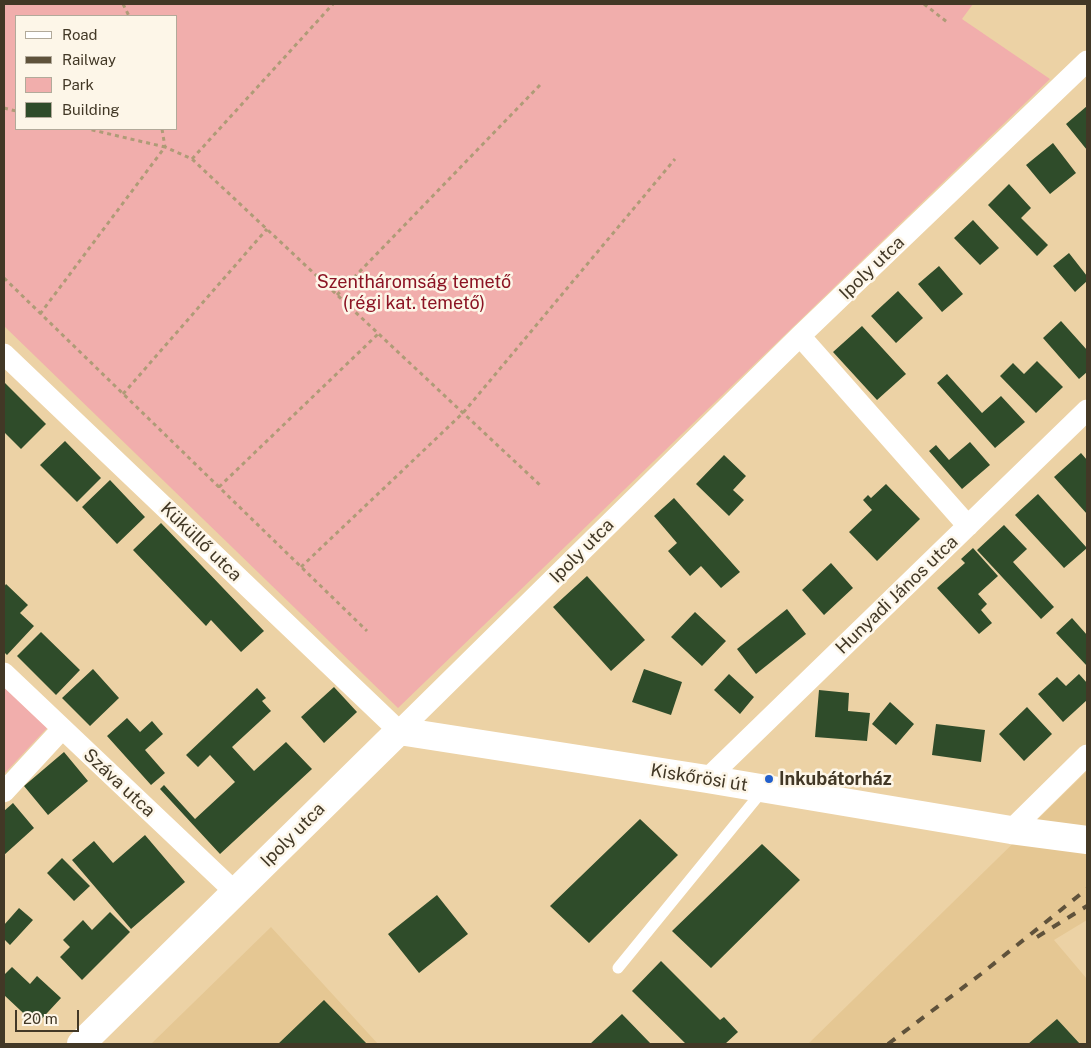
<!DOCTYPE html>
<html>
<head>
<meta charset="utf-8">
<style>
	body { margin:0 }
	#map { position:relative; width:1091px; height:1048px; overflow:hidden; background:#ecd2a5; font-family:"Public Sans",sans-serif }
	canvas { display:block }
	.frame { position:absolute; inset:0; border:5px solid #423826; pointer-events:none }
	.legend { position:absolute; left:15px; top:15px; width:162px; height:115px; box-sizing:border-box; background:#fdf6e8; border:1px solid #b2aa9a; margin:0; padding:6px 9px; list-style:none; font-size:15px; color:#423826 }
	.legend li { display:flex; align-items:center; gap:10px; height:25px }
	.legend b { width:25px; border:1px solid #b2aa9a }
	.scale { position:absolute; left:15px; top:1010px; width:64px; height:22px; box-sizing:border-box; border:2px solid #423826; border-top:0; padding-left:6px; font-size:15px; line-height:18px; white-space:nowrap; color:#423826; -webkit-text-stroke:4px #fdf6e8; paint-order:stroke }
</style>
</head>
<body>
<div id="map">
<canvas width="1091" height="1048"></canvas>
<div class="frame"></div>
<ul class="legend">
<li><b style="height:6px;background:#fff"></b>Road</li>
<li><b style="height:6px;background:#5f523b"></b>Railway</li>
<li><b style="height:14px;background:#f1aeac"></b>Park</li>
<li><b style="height:14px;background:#2f4c2a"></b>Building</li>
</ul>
<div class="scale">20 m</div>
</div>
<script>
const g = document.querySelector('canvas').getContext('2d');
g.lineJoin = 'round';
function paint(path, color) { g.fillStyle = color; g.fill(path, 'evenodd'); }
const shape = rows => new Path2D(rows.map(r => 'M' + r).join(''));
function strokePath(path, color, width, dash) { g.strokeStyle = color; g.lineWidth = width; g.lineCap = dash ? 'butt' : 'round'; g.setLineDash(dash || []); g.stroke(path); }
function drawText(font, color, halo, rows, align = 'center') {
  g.font = font + ' "Public Sans",sans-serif'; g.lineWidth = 5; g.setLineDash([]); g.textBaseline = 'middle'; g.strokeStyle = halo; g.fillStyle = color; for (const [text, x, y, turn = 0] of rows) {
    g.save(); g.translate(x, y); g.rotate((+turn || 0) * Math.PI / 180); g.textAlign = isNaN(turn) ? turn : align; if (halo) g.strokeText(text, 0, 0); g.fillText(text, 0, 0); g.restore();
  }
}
paint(shape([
	[1087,771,1087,920,1054,940,1087,979,1087,1044,808,1044],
	[271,927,378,1044,151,1044]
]), '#e5c793');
paint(shape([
	[4,4,973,4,962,19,1050,79,398,708,4,326],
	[16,16,176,16,176,129,16,129],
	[4,687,47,728,4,774]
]), '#f1aeac');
paint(shape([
	[1087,106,1087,150,1066,124],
	[1053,143,1076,173,1050,194,1026,165],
	[1009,184,1031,208,1021,218,1048,245,1037,256,988,205],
	[973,220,999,248,980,265,954,238],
	[1069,253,1087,276,1087,281,1075,292,1053,266],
	[939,266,963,294,942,312,918,284],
	[898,291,923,318,896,343,871,316],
	[1061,321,1087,350,1087,372,1079,379,1043,338],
	[862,326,906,374,877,400,833,352],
	[1037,361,1063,387,1036,413,1000,376,1013,363,1024,374],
	[947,374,982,413,1001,396,1025,422,995,448,937,383],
	[4,382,46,424,21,449,4,432],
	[65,441,101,478,77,502,40,465],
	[970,442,990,465,962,489,929,451,936,445,949,460],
	[1081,453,1087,460,1087,514,1054,477],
	[724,455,746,476,733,490,744,500,729,516,696,484],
	[110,480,145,517,117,544,82,507],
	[886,484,920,519,877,561,849,532,872,510,863,500,868,495,871,498],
	[1038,494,1087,548,1064,568,1015,515],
	[674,498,740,572,721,588,701,566,690,576,668,551,677,543,654,516],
	[161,523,264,631,241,652,211,620,206,626,133,550],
	[1004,525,1027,549,1013,562,1054,607,1041,619,977,550],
	[973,548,998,576,978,594,987,604,981,610,992,623,979,634,937,588,965,563,961,559],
	[831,563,853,588,824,615,802,590],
	[587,576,645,640,611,671,553,607],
	[6,584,28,605,20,613,34,626,7,655,4,652,4,587],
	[787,609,806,634,756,674,737,649],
	[695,612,726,641,702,666,671,637],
	[1072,618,1087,635,1087,666,1056,633],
	[41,632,80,670,56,695,17,656],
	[93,669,119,698,90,726,62,698],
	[644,669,682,682,671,715,632,702],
	[729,674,754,697,740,714,714,690],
	[1079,674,1087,683,1087,700,1063,722,1038,694,1057,677,1066,686],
	[334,687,357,712,324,743,301,717],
	[257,688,266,698,262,701,271,711,232,747,254,771,286,742,312,769,220,854,160,789,164,785,195,819,235,782,210,755,198,767,186,755],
	[819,690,849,693,848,711,870,713,867,741,815,737],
	[890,702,914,724,896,745,872,724],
	[1027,707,1052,734,1024,761,999,734],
	[127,718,140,732,152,721,163,734,145,750,165,773,151,785,107,736],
	[936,724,985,730,981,762,932,755],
	[64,752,88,781,48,815,24,786],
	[13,803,34,828,4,855,4,811],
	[640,819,678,855,589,943,550,906],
	[145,835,185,882,131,929,72,860,94,841,113,863],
	[762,844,800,880,711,968,672,931],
	[62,858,90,886,74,901,47,873],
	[437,895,468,934,419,973,388,934],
	[19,908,33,920,10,945,4,939,4,925],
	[110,912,130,932,82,980,60,957,70,947,63,940,83,920,92,930],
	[661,961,720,1020,724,1017,738,1032,725,1044,686,1044,632,991],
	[12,967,30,984,37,976,61,998,36,1025,4,995,4,975],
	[324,1000,367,1044,278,1044],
	[622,1014,651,1044,590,1044],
	[1057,1019,1080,1044,1028,1044]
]), '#2f4c2a');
strokePath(shape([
	[123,4,129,16],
	[924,4,947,22],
	[4,108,16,111],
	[162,129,165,147,192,159,541,486],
	[192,159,333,4],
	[4,278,367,631],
	[337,295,540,85],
	[40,314,165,147,88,129],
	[123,394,267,229],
	[219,487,378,334],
	[301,567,463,413,675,159]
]), '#af9b77', 3, [4, 4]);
strokePath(shape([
	[618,968,764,789]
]), '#fff', 11);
strokePath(shape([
	[800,336,968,526],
	[4,354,399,731,800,336,1087,61],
	[4,673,235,892],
	[707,779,1087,410],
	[4,792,62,729],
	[1011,830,1087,755]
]), '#fff', 21);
strokePath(shape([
	[81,1044,399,731,707,779,1011,830,1087,840]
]), '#fff', 28);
strokePath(shape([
	[1037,937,1087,906],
	[888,1044,981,974,1087,889]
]), '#5f523b', 4, [9, 9]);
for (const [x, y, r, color] of [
	[769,779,5,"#225fcc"]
]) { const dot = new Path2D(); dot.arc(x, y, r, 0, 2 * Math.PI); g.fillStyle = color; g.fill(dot); strokePath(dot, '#fdf6e8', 2); }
drawText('18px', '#423826', '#fdf6e8', [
	["Ipoly utca",872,268,-44],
	["Küküllő utca",201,542,44],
	["Ipoly utca",582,551,-45],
	["Hunyadi János utca",897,595,-44],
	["Kiskőrösi út",699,778,9],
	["Száva utca",119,783,43],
	["Ipoly utca",293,835,-45]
]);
drawText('18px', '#8c1424', '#fdf6e8', [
	["Szentháromság temető",414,282],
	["(régi kat. temető)",414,303]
]);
drawText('bold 18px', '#423826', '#fdf6e8', [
	["Inkubátorház",779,779]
], 'left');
</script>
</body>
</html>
